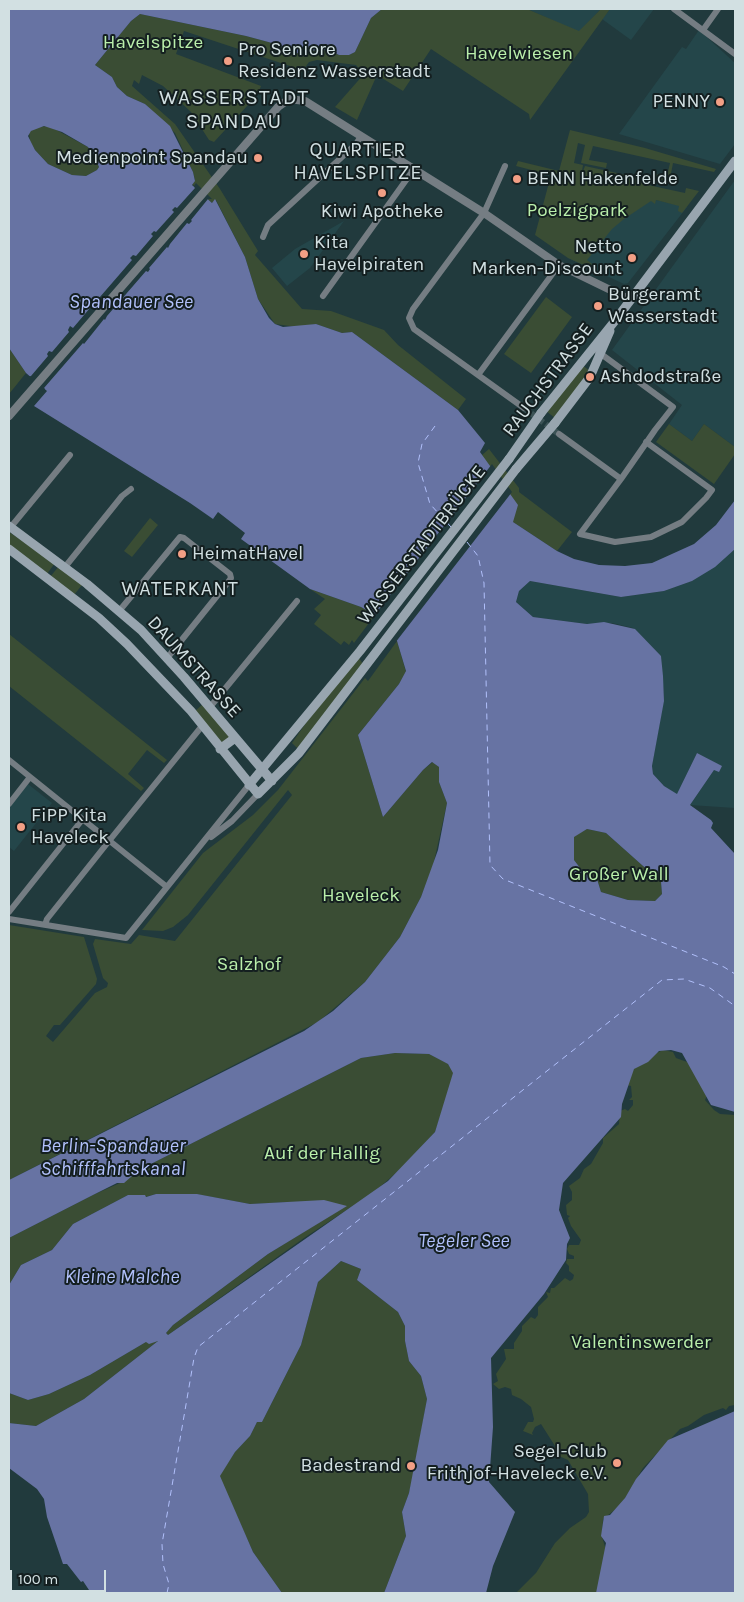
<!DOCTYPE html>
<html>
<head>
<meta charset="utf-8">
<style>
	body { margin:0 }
	#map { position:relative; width:744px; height:1602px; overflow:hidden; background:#213a3d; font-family:Karla,sans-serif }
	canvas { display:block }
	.frame { position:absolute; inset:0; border:10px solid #d2e0e2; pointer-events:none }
	.scale { position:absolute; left:10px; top:1570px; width:96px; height:22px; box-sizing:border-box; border:2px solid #d2e0e2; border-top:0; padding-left:6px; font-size:15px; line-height:18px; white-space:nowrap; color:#d2e0e2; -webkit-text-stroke:4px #141f20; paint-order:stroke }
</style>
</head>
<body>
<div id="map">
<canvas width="744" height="1602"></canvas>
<div class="frame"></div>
<div class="scale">100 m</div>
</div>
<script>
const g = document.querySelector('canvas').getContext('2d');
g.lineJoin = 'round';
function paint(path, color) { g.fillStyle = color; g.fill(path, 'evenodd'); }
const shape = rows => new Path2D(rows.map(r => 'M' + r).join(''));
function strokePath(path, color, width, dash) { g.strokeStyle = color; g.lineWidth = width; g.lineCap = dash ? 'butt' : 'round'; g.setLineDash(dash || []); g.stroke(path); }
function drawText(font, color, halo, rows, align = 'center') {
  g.font = font + ' Karla,sans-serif'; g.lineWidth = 4; g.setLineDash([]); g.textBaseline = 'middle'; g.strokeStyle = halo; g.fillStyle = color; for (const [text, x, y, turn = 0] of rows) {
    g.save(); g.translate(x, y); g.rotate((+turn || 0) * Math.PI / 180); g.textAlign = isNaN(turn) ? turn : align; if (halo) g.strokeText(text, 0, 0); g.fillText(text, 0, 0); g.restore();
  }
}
paint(shape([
	[527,9,601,9,579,32],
	[610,9,654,9,631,40,602,19],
	[699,30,735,63,735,144,720,164,619,134,682,47,686,49],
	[735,180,735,447,704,424,692,441,669,424,682,405,612,350],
	[652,199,687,207,628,283,624,284,568,258],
	[344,221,310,268,287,286,272,268,295,249],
	[735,549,735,808,690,805,714,770,721,766,697,753,677,795,664,786,653,774,652,766,664,698,661,656,633,628,612,623,587,624,533,617,516,602,519,591,530,581,621,597,664,591,692,581],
	[28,784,52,803,14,851,9,847,9,807]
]), '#24464a');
paint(shape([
	[382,9,527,9,579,31,601,9,610,9,530,120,529,114,431,49,403,91,377,75,357,120,335,107,364,74,356,65,317,60,309,62,298,77,290,66,184,31,176,54,261,86,258,94,214,142,209,140,191,112,163,86,142,75,139,84,134,80,132,86,175,124,220,189,258,251,255,255,302,309,331,311,384,330,398,345,466,399,458,410,352,332,342,333,316,324,297,327,275,324,258,299,245,257,216,200,212,203,192,184,195,180,193,172,175,133,145,104,127,96,117,87,112,77,95,65,131,21,140,14,246,36,272,43,286,50,329,50,339,55,349,55,355,52,371,18],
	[49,126,88,147,96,160,99,167,97,170,86,176,72,175,48,164,35,150,30,141,29,132,37,127],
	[570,130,645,148,716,169,714,172,673,163,670,179,666,181,654,179,655,174,667,176,670,163,593,146,589,160,607,163,606,168,581,163,585,145,578,143,574,163,583,165,581,177,585,166,640,178,640,180,648,182,648,185,685,193,686,188,699,191,682,213,678,211,679,206,656,200,655,204,651,201,624,219,612,229,587,260,592,264,590,268,568,258,535,235,551,175,516,166,518,161,559,171],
	[546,297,572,317,531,373,504,354],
	[9,348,26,373,9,394],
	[582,365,590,371,555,418,546,411],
	[669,424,692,441,704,424,735,447,735,454,714,484,656,442],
	[489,449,519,488,519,492,572,532,557,551,513,522,482,455],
	[150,518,158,525,132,557,124,551],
	[9,532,55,563,47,574,9,546],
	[59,566,81,583,82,585,74,595,50,577],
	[310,589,361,607,375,615,354,643,352,640,349,645,344,641,341,645,314,624,321,615,314,609,325,599],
	[9,634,167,760,164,763,147,750,128,774,144,788,141,791,9,686],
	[397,641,406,672,399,684,358,735,383,817,423,770,433,762,439,767,439,782,447,803,433,866,421,897,400,937,365,982,318,1022,9,1180,9,925,84,937,97,979,96,984,60,1025,54,1025,46,1036,53,1042,95,993,107,987,108,983,103,978,93,944,95,939,131,944,139,935,175,941,292,795,288,790,188,915,173,927,163,931,142,930,203,853,253,815,278,790,365,678,368,681],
	[359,658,363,664,298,748,296,747,292,743,308,720],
	[203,704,230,737,221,744,195,711],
	[587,829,606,833,661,882,662,894,655,901,628,900,601,892,597,879,584,873,574,860,574,836],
	[663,1050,673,1052,676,1058,687,1062,693,1069,708,1093,705,1100,714,1110,720,1114,735,1115,735,1405,729,1406,726,1410,723,1408,704,1415,688,1426,680,1429,643,1468,621,1505,603,1519,602,1537,606,1550,597,1593,516,1593,536,1573,555,1543,570,1528,586,1517,589,1512,588,1494,568,1460,554,1454,555,1446,541,1424,535,1427,532,1433,533,1435,523,1431,528,1422,533,1422,534,1419,531,1407,521,1399,512,1395,511,1389,505,1387,499,1389,493,1384,498,1381,496,1374,506,1359,504,1349,514,1349,514,1343,522,1331,522,1326,531,1317,535,1319,538,1315,538,1307,548,1297,546,1292,550,1293,551,1288,554,1288,565,1278,570,1281,573,1279,574,1275,569,1271,569,1266,566,1263,567,1259,574,1259,574,1256,569,1254,567,1249,569,1245,579,1245,581,1240,571,1226,568,1218,570,1216,567,1215,566,1205,572,1200,572,1192,569,1186,580,1178,584,1169,591,1164,603,1143,603,1138,619,1124,620,1111,625,1109,628,1111,633,1105,633,1100,629,1100,632,1097,631,1086,621,1084,641,1060],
	[395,1053,429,1054,447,1063,455,1073,435,1132,404,1166,374,1192,304,1238,168,1335,166,1333,173,1325,268,1254,346,1206,290,1202,250,1204,196,1194,156,1194,145,1197,145,1195,128,1195,73,1224,52,1250,21,1265,9,1285,9,1238,93,1195,120,1183,139,1170,361,1058],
	[341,1261,361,1269,357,1280,398,1312,405,1326,405,1341,409,1361,421,1376,427,1399,416,1460,408,1463,407,1470,414,1472,409,1493,402,1512,406,1536,384,1593,282,1593,253,1552,219,1476,235,1452,250,1436,257,1422,262,1422,301,1345,318,1282],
	[156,1340,158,1341,84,1399,43,1422,36,1426,9,1423,9,1393,28,1400,49,1394,90,1375,146,1342]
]), '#3a4d34');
paint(shape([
	[9,9,382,9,371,18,355,52,349,55,339,55,329,50,301,51,296,54,272,43,246,36,140,14,131,21,95,65,112,77,117,87,127,96,145,104,170,126,193,172,195,181,192,185,212,203,215,199,245,257,258,299,269,318,275,324,283,327,316,324,342,333,352,332,458,410,485,443,480,452,518,505,513,522,557,551,574,559,599,565,625,566,652,563,694,544,716,525,735,500,735,549,715,567,692,581,664,591,621,597,530,581,519,591,516,602,533,617,587,624,604,622,635,629,661,656,663,676,664,701,652,766,653,774,664,786,677,794,697,753,722,766,719,772,714,770,690,805,711,820,713,823,711,828,735,854,735,1112,711,1105,682,1053,671,1050,659,1051,648,1062,634,1069,622,1104,621,1117,563,1183,559,1210,570,1238,567,1244,566,1260,544,1294,491,1358,493,1427,489,1482,515,1512,493,1566,486,1593,384,1593,406,1536,402,1512,409,1493,427,1399,421,1376,409,1361,405,1341,405,1326,398,1312,357,1280,361,1269,341,1261,318,1282,301,1345,262,1422,257,1422,250,1436,235,1452,220,1476,253,1552,282,1593,95,1593,89,1590,83,1581,81,1582,67,1564,63,1564,47,1517,44,1499,37,1489,9,1468,9,1423,36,1426,43,1422,84,1399,158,1341,149,1344,146,1342,90,1375,49,1394,28,1400,9,1393,9,1285,21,1265,52,1250,73,1224,128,1195,145,1195,146,1197,156,1194,197,1194,250,1204,324,1200,347,1206,268,1254,173,1325,166,1333,168,1335,388,1181,435,1132,453,1073,448,1064,429,1054,395,1053,361,1058,139,1170,124,1183,117,1183,93,1195,9,1238,9,1180,304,1031,333,1011,365,982,400,937,421,897,438,850,447,803,439,782,439,767,432,762,423,770,383,817,358,735,399,684,406,671,397,641,375,615,361,607,310,589,241,539,245,533,218,512,213,519,190,503,34,406,47,391,26,373,9,348],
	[44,126,62,132,88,147,96,160,99,167,97,170,86,176,72,175,48,164,35,150,28,136,31,131],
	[587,829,606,833,661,882,662,894,655,901,628,900,601,892,597,879,584,873,574,860,574,837],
	[735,1411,735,1593,596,1593,606,1543,601,1536,604,1516,610,1515,625,1498,636,1479,668,1440]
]), '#6773a3');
paint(shape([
	[196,183,212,199,208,199,191,220,192,221,189,224,187,223,170,244,168,248,167,247,149,268,150,269,148,272,146,271,107,316,105,320,104,319,84,344,83,343,44,388,45,389,43,392,27,377,31,376,48,356,47,354,49,351,52,352,69,332,68,330,70,326,73,328,90,308,88,306,91,303,93,305,132,260,130,258,133,255,136,256,153,236,151,234,154,231,156,232,174,212,172,210,175,207,177,208,195,188,194,186],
	[492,464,512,492,395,643,373,617]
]), '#213a3d');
strokePath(shape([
	[435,426,422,444,418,463,430,504,451,527],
	[467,542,478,556,484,583,490,865,503,879,724,967,735,974],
	[167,1593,169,1584,163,1564,162,1544,194,1358,198,1347,662,980,684,979,710,988,735,1006]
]), '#b1c0fb', 1, [6, 5]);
strokePath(shape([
	[524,408,559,434]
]), '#3c5356', 6, [6, 3]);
strokePath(shape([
	[674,9,735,54],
	[703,30,718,9],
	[505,166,484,213,413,309,409,318,414,329,524,408],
	[263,237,268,225,356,144,361,136],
	[323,296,414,169],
	[597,351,673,407,655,430,644,446,621,479,580,534,615,542,651,537,682,522,706,498,712,490,646,442],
	[478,375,559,265],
	[559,434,621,479],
	[10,528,70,455],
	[65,567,122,496,131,489],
	[120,610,180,537,184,538,230,574,231,578,229,581,168,657],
	[210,707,297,601],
	[9,760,167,887],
	[9,804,30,777],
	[211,837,232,821,258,794],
	[9,912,82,820],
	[9,919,126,938,249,785],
	[45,925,47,919,109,841,202,726]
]), '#757d83', 6);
strokePath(shape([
	[9,416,278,107,289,99,305,101,484,213,559,265,631,300]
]), '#757d83', 8);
strokePath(shape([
	[541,413,614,322,735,161],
	[555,423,590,377,610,331],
	[9,526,87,584,141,630,184,677,272,781],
	[9,549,99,618,127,644,191,711,258,794,299,753,516,469],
	[220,749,235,738],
	[249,785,360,651,509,459]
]), '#98a5af', 9);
strokePath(shape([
	[509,459,541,413],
	[516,469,555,423]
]), '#98a5af', 9);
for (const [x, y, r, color] of [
	[228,61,5,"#f39f85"],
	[720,102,5,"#f39f85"],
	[258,158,5,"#f39f85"],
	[517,179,5,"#f39f85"],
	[382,193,5,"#f39f85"],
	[304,254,5,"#f39f85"],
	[632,258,5,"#f39f85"],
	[598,306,5,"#f39f85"],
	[590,377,5,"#f39f85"],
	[182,554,5,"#f39f85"],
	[21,827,5,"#f39f85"],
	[617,1463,5,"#f39f85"],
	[411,1466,5,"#f39f85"]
]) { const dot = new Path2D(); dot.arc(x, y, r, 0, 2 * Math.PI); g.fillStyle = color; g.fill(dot); strokePath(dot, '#141f20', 2); }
drawText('19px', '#baefab', '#141f20', [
	["Havelspitze",153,43],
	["Havelwiesen",519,54],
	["Poelzigpark",577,211],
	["Großer Wall",619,875],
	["Haveleck",361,896],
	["Salzhof",249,965],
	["Auf der Hallig",322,1154],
	["Valentinswerder",641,1343]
]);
drawText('19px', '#d2e0e2', '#141f20', [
	["Pro Seniore",238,50],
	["Residenz Wasserstadt",238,72],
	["PENNY",710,102,"right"],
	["Medienpoint Spandau",248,158,"right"],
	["BENN Hakenfelde",527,179],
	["Kiwi Apotheke",382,212,"center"],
	["Kita",314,243],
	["Havelpiraten",314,265],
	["Netto",622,247,"right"],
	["Marken-Discount",622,269,"right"],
	["Bürgeramt",608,295],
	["Wasserstadt",608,317],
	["Ashdodstraße",600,377],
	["HeimatHavel",192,554],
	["FiPP Kita",31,816],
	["Haveleck",31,838],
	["Segel-Club",607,1452,"right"],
	["Frithjof-Haveleck e.V.",607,1474,"right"],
	["Badestrand",401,1466,"right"]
], 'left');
drawText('19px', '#d2e0e2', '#141f20', [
	["RAUCHSTRASSE",548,380,-53],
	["WASSERSTADTBRÜCKE",422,545,-52],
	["DAUMSTRASSE",194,667,48]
]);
g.letterSpacing = '1px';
drawText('20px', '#d2e0e2', '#141f20', [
	["QUARTIER",358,150],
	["HAVELSPITZE",358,173],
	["WATERKANT",180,589]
]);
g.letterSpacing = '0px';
drawText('italic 20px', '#b1c0fb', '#141f20', [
	["Spandauer See",131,302],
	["Berlin-Spandauer",113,1146],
	["Schifffahrtskanal",113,1169],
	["Tegeler See",464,1241],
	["Kleine Malche",122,1277]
]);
g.letterSpacing = '1px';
drawText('21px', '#d2e0e2', '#141f20', [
	["WASSERSTADT",234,98],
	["SPANDAU",234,122]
]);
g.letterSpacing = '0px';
</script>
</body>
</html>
